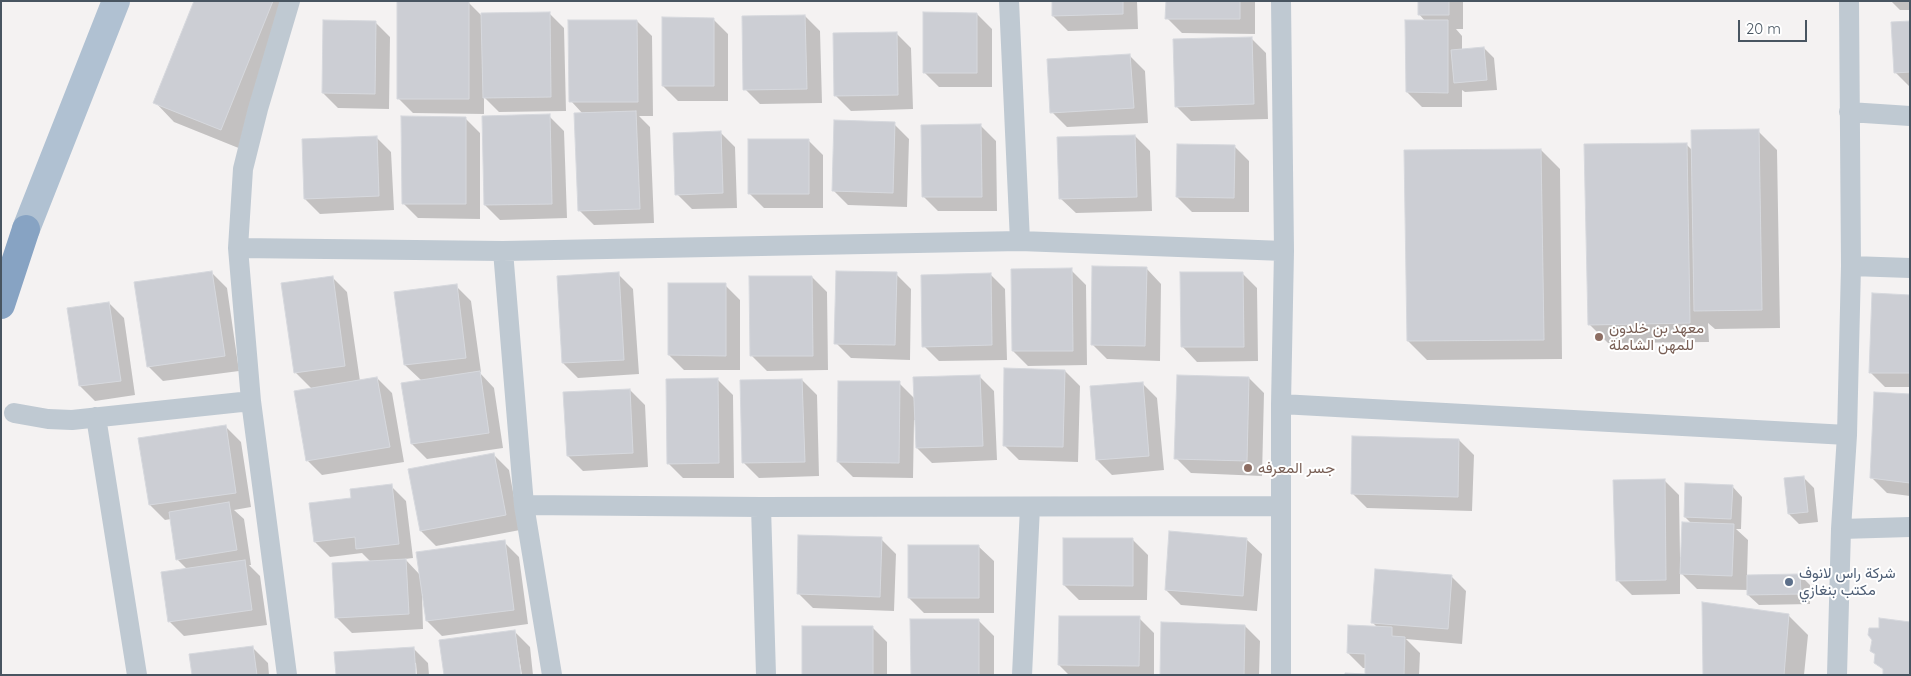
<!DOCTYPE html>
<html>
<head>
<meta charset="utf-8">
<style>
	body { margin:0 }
	#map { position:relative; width:1911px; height:676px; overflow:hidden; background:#f4f2f2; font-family:Quicksand,sans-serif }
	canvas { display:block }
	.frame { position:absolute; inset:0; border:2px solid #485561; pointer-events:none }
	.scale { position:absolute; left:1738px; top:20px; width:69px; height:22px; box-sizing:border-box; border:2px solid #485561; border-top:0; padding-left:6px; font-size:15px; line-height:18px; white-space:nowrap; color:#485561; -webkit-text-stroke:4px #fff; paint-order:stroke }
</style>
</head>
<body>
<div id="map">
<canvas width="1911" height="676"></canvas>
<div class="frame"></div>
<div class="scale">20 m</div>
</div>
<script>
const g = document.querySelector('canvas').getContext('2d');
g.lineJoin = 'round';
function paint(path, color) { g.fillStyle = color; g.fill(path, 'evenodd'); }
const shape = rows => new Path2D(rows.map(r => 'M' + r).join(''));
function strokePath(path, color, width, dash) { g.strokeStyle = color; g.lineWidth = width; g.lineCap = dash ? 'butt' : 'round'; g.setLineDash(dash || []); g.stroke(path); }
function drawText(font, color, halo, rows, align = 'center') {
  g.font = font + ' Quicksand,Vazirmatn,sans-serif'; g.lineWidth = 4; g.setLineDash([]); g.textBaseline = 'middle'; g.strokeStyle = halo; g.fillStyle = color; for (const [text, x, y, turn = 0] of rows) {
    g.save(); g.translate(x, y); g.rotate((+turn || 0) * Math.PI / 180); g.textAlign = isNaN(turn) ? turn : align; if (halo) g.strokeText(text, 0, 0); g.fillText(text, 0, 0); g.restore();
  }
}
paint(shape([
	[195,1,300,1,241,149,174,122,155,102],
	[1053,1,1137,1,1138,29,1068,31,1053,16],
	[1167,1,1255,1,1255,34,1182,33,1167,18],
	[1419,1,1463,1,1463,29,1456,29,1462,36,1462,50,1484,48,1494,58,1497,90,1465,92,1462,90,1462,107,1422,107,1407,92,1425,21,1419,14],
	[1891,1,1910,1,1910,10,1900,10],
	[468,2,483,17,549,13,564,28,566,111,499,112,484,97,484,114,413,113,398,98],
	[977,14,992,29,992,87,939,87,924,72],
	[805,16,820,31,822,103,760,104,745,89],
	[713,19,728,34,728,101,678,101,663,86],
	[637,21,652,36,653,116,639,116,650,127,654,223,594,225,579,210,583,114,571,101],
	[375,22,390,37,389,109,338,108,323,93],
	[1910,23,1910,87,1895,72],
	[896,33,911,48,913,109,851,111,836,96],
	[1251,38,1266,53,1268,119,1191,121,1176,106],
	[1130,56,1145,71,1148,123,1067,127,1052,112],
	[549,116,564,131,567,218,500,220,485,205],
	[465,118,480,133,480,219,418,218,403,203],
	[894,124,909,139,907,207,848,205,833,190],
	[981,126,996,141,997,211,938,211,923,196],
	[1758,131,1777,150,1780,328,1715,329,1708,323,1709,342,1608,343,1589,324,1686,144,1693,151],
	[720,132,735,147,737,208,692,209,677,194],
	[1135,136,1150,151,1152,211,1076,213,1060,198],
	[376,137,391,152,394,210,320,214,305,199],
	[808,140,823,155,823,208,764,208,749,193],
	[1234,146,1249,161,1249,212,1192,212,1177,197],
	[1541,150,1560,169,1562,359,1427,360,1408,341],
	[1146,268,1161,284,1160,361,1107,359,1092,344],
	[1071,270,1086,285,1087,365,1028,366,1013,351],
	[212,273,227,288,239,371,163,381,148,366],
	[1242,273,1257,288,1258,361,1197,362,1182,346],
	[618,274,633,289,639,374,578,378,563,363],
	[896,274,911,289,910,360,851,358,836,343],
	[990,274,1005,289,1007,360,939,361,924,346],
	[332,277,347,292,360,381,377,378,392,393,404,462,322,475,307,460,312,389,295,372],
	[812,277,827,292,828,370,767,371,752,356],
	[725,285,740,300,740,370,684,370,669,355],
	[456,286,471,301,481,372,479,372,494,388,503,448,427,459,412,444,422,381,405,365],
	[1910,297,1910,387,1885,387,1870,372],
	[109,303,124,318,135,395,95,401,80,386],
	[1065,371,1080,386,1078,462,1019,460,1004,445],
	[979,376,994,391,997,460,932,463,917,448,916,420,914,420,913,478,853,477,838,462,899,383,915,399],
	[1249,378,1264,393,1262,476,1191,473,1176,458],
	[718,380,733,395,734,478,683,478,668,463],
	[802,380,817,395,819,476,759,478,744,463],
	[1142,383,1157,398,1164,470,1112,475,1097,460],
	[630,390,645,405,648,467,583,471,568,456],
	[1910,396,1910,496,1887,493,1872,478],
	[226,427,241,442,251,507,234,510,244,519,251,565,249,565,260,576,267,625,184,636,169,621,187,569,177,559,171,519,165,520,150,505],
	[1459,440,1474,455,1472,511,1367,508,1352,493],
	[494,455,509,470,520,530,436,546,421,531],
	[1804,478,1814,488,1818,522,1799,524,1789,514],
	[1664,480,1679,495,1680,557,1682,557,1692,524,1685,517,1732,486,1742,497,1741,529,1736,529,1748,540,1747,576,1800,575,1810,585,1810,604,1759,605,1748,595,1748,590,1697,589,1680,572,1680,594,1632,595,1617,580],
	[391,486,406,501,413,558,405,559,421,576,504,542,519,557,528,624,442,636,427,621,423,594,422,594,423,629,352,633,337,618,371,562,362,553,330,557,315,542,353,499],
	[881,539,896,554,894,611,813,608,798,593],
	[1246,539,1262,554,1257,611,1181,605,1166,590],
	[1133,540,1148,555,1147,600,1079,600,1064,585],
	[978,546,994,561,994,613,924,613,909,598],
	[1451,576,1466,591,1462,644,1406,639,1420,653,1419,675,1366,675,1366,668,1363,668,1348,653,1378,628,1372,622],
	[1788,615,1808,635,1804,675,1704,675],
	[1139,618,1154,633,1154,675,1069,675,1059,665],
	[979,621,994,636,994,675,912,675],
	[1245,626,1260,641,1259,675,1161,675],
	[872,627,887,642,887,675,803,675],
	[515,632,530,647,533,675,522,675],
	[253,648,268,663,269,675,193,675],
	[413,648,428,663,429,675,417,675,416,663,414,663]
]), '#0003');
const building = shape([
	[194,1,273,1,221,130,153,103,194,1],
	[397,1,469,1,469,99,397,99,397,1],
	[1052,1,1123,1,1123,14,1052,16,1052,1],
	[1166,1,1240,1,1240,19,1165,19,1166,1],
	[1418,1,1449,1,1449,15,1418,15,1418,1],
	[550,12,551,97,483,98,481,13,550,12],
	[923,12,977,13,977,73,923,73,923,12],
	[805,15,807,89,743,90,742,16,805,15],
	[662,17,714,18,714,86,662,86,662,17],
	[323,20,376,21,375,94,322,93,323,20],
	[568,20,637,20,638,102,569,102,568,20],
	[1405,20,1448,20,1448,93,1406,92,1405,20],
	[1910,21,1910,72,1894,73,1891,22,1910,21],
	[897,32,898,95,834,96,833,33,897,32],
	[1252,37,1254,104,1175,107,1173,39,1252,37],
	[1484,47,1487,80,1454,83,1451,50,1484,47],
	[1130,54,1134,108,1050,113,1047,59,1130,54],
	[636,111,640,209,578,211,574,113,636,111],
	[550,114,552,204,484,205,482,116,550,114],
	[401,116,466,117,466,204,402,204,401,116],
	[834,120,895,122,893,193,832,191,834,120],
	[981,124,982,197,922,197,921,125,981,124],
	[1759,129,1762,310,1694,311,1691,130,1759,129],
	[721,131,723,193,675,195,673,133,721,131],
	[1135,135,1137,197,1059,199,1057,137,1135,135],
	[377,136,379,196,304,199,302,139,377,136],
	[748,139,809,139,809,194,748,194,748,139],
	[1687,143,1690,323,1588,325,1584,144,1687,143],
	[1177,144,1235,145,1234,198,1176,197,1177,144],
	[1541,149,1544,340,1407,341,1404,150,1541,149],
	[1092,266,1147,267,1145,346,1091,345,1092,266],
	[1072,268,1073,351,1012,351,1011,269,1072,268],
	[212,271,225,356,147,367,134,282,212,271],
	[836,271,897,272,895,345,834,344,836,271],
	[619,272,624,360,562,363,557,276,619,272],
	[1180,272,1243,272,1244,347,1181,347,1180,272],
	[991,273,992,345,922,347,921,275,991,273],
	[333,276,345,366,294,373,281,283,333,276],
	[749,276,812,276,813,356,750,356,749,276],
	[668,283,726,283,726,356,668,355,668,283],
	[457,284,466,358,404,365,394,292,457,284],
	[1872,293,1910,295,1910,373,1869,373,1872,293],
	[109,302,121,381,79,386,67,308,109,302],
	[1004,368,1065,370,1063,447,1003,446,1004,368],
	[480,371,489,433,411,444,401,383,480,371],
	[980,375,983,446,916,448,913,377,980,375],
	[1177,375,1249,377,1247,461,1174,459,1177,375],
	[377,377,390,447,306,461,294,391,377,377],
	[718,378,719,463,667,464,666,379,718,378],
	[802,379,805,462,742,463,740,380,802,379],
	[838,381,900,381,899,463,837,462,838,381],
	[1143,382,1149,456,1096,460,1090,386,1143,382],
	[630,389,633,453,567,456,563,392,630,389],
	[1874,392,1910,394,1910,483,1870,478,1874,392],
	[226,425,236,493,149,505,138,438,226,425],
	[1352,436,1459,439,1458,497,1351,494,1352,436],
	[494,453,506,515,420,531,408,469,494,453],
	[1804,476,1808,512,1788,514,1784,478,1804,476],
	[1665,479,1666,580,1616,581,1613,480,1665,479],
	[1685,483,1733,485,1731,519,1684,517,1685,483],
	[392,484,399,544,356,549,355,537,314,542,309,503,351,498,350,489,392,484],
	[229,502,237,550,176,560,169,512,229,502],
	[1682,522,1734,524,1732,576,1680,574,1682,522],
	[1169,531,1247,538,1243,596,1165,590,1169,531],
	[798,535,882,537,880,597,797,594,798,535],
	[1063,538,1133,538,1133,586,1063,585,1063,538],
	[505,540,514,610,426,621,416,552,505,540],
	[908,545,979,545,979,598,908,598,908,545],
	[406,559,409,614,335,618,332,563,406,559],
	[245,560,252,610,168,622,161,572,245,560],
	[1375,569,1452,575,1448,629,1371,623,1375,569],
	[1800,574,1801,594,1747,595,1747,575,1800,574],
	[1702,602,1789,614,1784,675,1703,675,1702,602],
	[1059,616,1140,616,1139,666,1058,665,1059,616],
	[1879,618,1910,622,1910,675,1883,675,1883,669,1874,663,1875,654,1870,651,1872,640,1868,635,1869,628,1879,628,1879,618],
	[910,619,979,619,979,675,911,675,910,619],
	[1161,622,1245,625,1244,675,1160,675,1161,622],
	[1348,625,1392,627,1392,636,1405,637,1404,675,1345,675,1345,673,1365,674,1365,654,1347,653,1348,625],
	[802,626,873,626,873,675,802,675,802,626],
	[515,630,521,675,444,675,439,640,515,630],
	[253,646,257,675,192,675,189,654,253,646],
	[414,647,416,675,336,675,334,652,414,647]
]);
paint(building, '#ccced4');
strokePath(building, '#d6d8dd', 1);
strokePath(shape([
	[1009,1,1020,241],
	[1849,112,1910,116],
	[238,248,503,251,1020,241,1284,251],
	[503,251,524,505,552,675],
	[1851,266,1910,268],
	[1281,404,1847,435],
	[14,413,48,419,72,420,251,401],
	[96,417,137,675],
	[524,505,761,507,1281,506],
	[761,507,766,675],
	[1841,529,1910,527],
	[287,675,251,401,238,248,243,169,258,109,290,1],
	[1022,675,1030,507],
	[1281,675,1281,404,1284,251,1281,1],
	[1837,675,1841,529,1847,435,1851,266,1849,1]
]), '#bfc9d2', 20);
strokePath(shape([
	[26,229,116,1]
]), '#b0c1d2', 28);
strokePath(shape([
	[1,305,26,229]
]), '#87a3c3', 28);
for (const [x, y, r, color] of [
	[1599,337,5,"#8d6e63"],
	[1248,468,5,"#8d6e63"],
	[1789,582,5,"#5c6f8a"]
]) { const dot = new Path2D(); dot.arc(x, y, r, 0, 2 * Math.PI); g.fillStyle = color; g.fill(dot); strokePath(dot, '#fff', 2); }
drawText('15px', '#785e54', '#fff', [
	["معهد بن خلدون",1609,328],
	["للمهن الشاملة",1609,345],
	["جسر المعرفه",1258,468]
], 'left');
drawText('15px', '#4e5e75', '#fff', [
	["شركة راس لانوف",1799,573],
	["مكتب بنغازي",1799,590]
], 'left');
</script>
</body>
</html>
